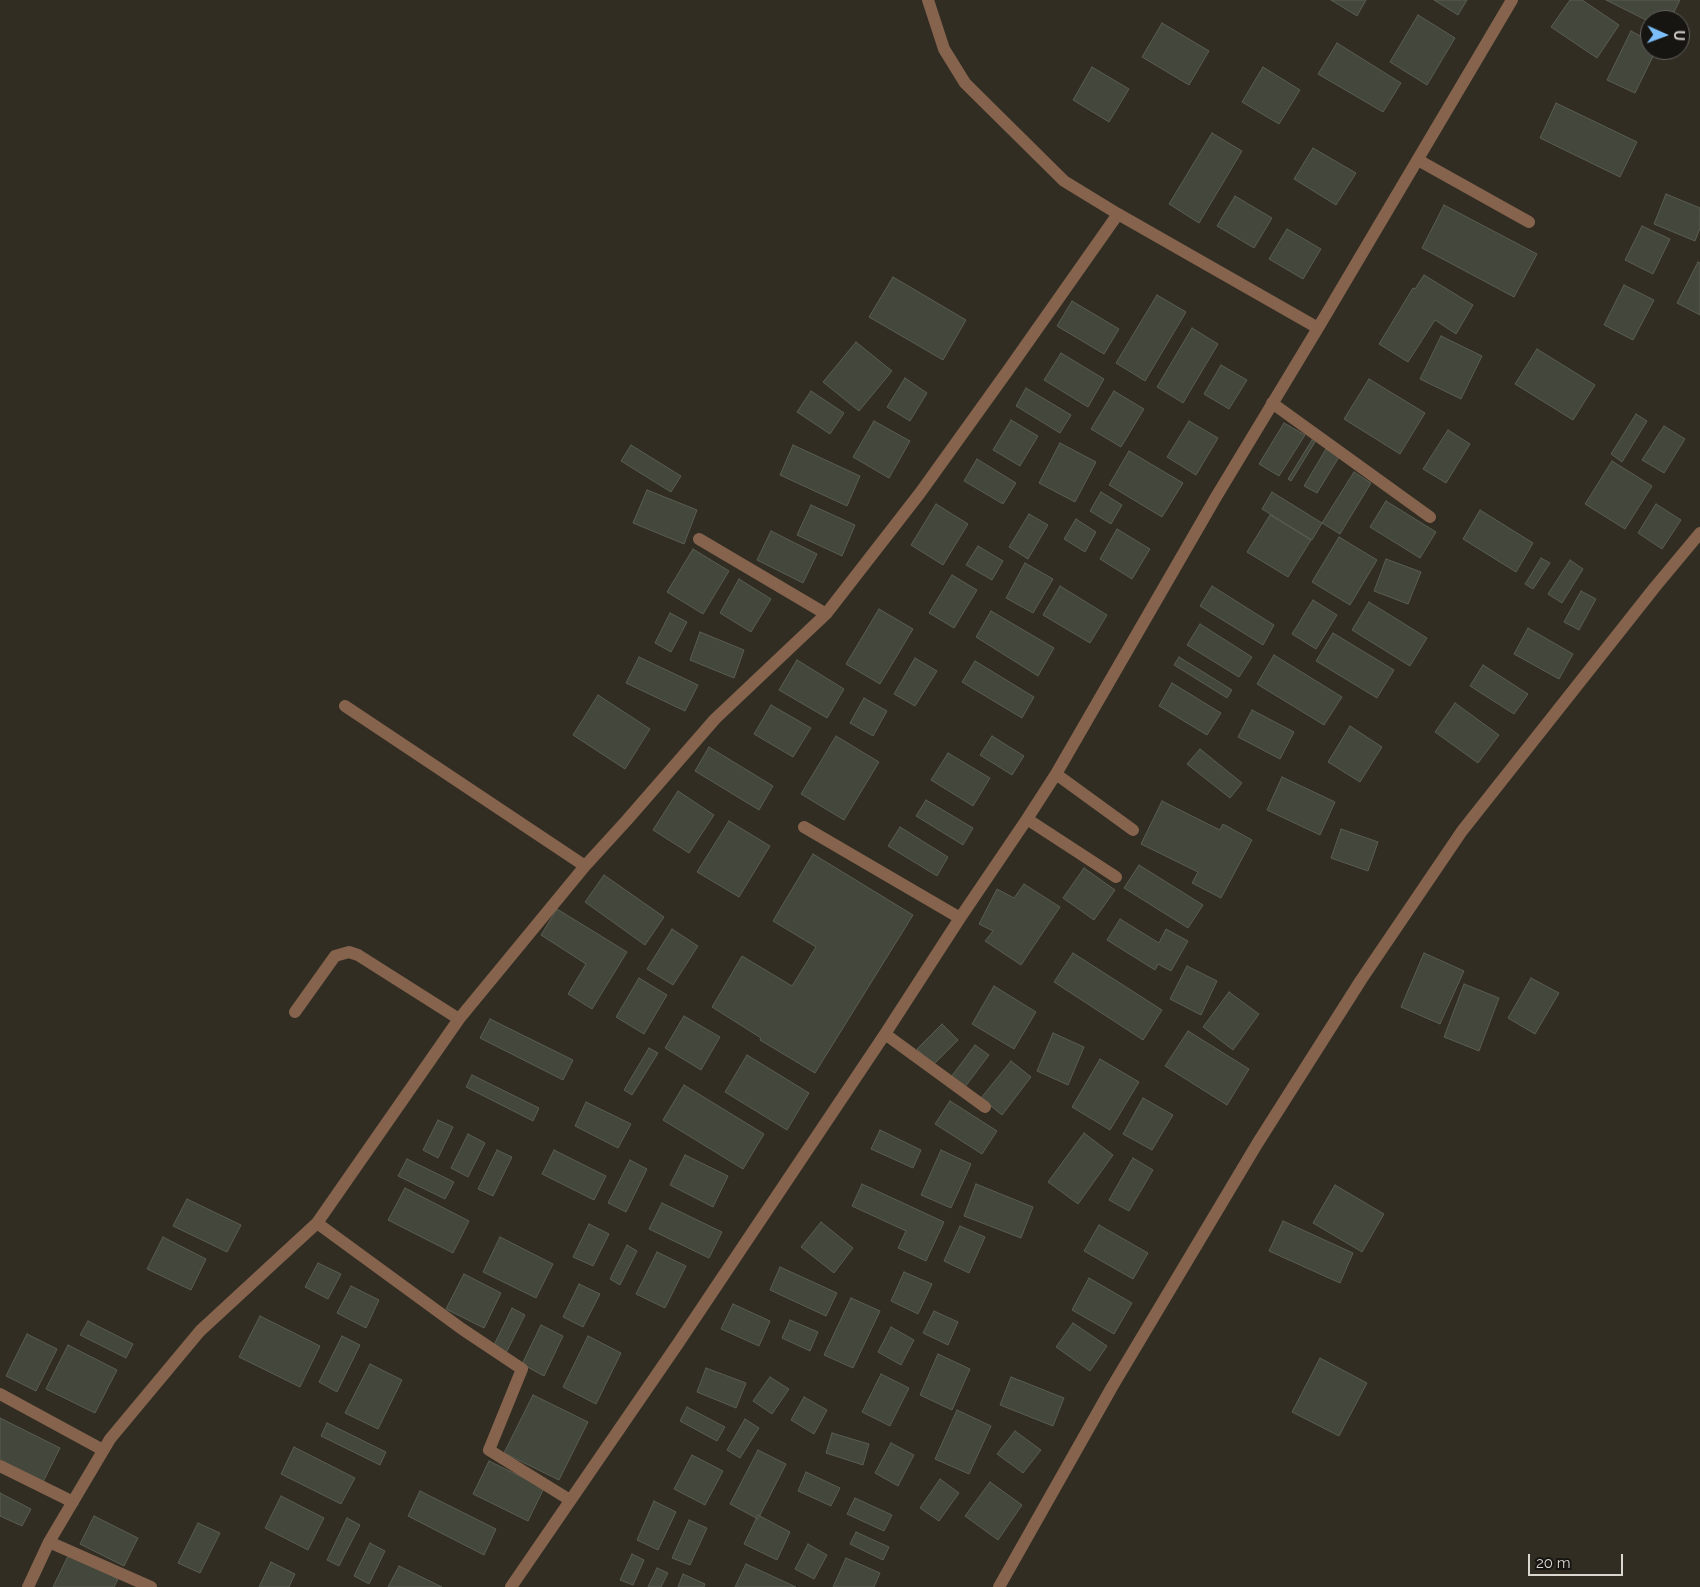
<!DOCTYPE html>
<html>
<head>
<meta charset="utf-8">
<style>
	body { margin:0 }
	#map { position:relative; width:1700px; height:1587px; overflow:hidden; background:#312d23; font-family:Raleway,sans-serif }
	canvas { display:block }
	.north { position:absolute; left:1640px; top:10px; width:50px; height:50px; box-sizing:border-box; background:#171511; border:1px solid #65635e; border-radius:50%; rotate:92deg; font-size:14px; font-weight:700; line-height:20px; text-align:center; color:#dad7d1 }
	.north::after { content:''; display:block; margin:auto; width:18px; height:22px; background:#7cbef9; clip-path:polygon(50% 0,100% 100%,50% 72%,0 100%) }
	.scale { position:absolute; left:1528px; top:1554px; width:95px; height:22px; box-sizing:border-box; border:2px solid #dad7d1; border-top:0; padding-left:6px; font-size:15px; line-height:18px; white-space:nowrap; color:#dad7d1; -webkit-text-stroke:4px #171511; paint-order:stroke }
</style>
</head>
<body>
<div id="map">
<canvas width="1700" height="1587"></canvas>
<div class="north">U</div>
<div class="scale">20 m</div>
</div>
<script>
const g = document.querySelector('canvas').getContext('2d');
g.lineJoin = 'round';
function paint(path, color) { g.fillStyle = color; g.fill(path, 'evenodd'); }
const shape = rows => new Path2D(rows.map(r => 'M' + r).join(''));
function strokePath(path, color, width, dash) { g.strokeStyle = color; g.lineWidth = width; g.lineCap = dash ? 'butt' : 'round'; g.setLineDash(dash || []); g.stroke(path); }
const building = shape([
	[1331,0,1366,0,1357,16,1331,0],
	[1434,0,1467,0,1458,15,1434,0],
	[1570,0,1582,0,1619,25,1597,58,1551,27,1570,0],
	[1606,0,1680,0,1670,20,1650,20,1650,22,1606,0],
	[1418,15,1455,38,1427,85,1390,62,1418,15],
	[1162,23,1209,51,1189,85,1142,57,1162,23],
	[1631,31,1650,41,1650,50,1656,50,1635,93,1607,80,1631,31],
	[1337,43,1401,83,1383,112,1318,74,1337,43],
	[1092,67,1129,89,1109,122,1073,100,1092,67],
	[1263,67,1300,90,1279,124,1242,102,1263,67],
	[1556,103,1637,142,1620,177,1540,138,1556,103],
	[1212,133,1242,151,1199,223,1169,204,1212,133],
	[1313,148,1356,173,1336,205,1294,179,1313,148],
	[1666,194,1700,208,1700,228,1695,241,1654,224,1666,194],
	[1235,196,1272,218,1254,248,1217,226,1235,196],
	[1444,205,1537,254,1514,297,1422,248,1444,205],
	[1642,226,1670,239,1653,274,1625,260,1642,226],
	[1287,229,1321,249,1303,279,1269,259,1287,229],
	[1698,262,1700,263,1700,315,1677,303,1698,262],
	[1424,275,1473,305,1456,334,1435,320,1408,362,1379,344,1413,288,1415,289,1424,275],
	[893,277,966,320,943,360,869,317,893,277],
	[1624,285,1654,300,1633,340,1604,325,1624,285],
	[1157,295,1186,312,1145,381,1116,363,1157,295],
	[1072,301,1119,329,1104,354,1057,326,1072,301],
	[1192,328,1218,344,1183,403,1157,387,1192,328],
	[1441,336,1482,356,1461,399,1420,379,1441,336],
	[856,342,892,371,859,411,823,382,856,342],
	[1537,349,1595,385,1573,420,1515,384,1537,349],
	[1061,353,1104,379,1088,407,1044,380,1061,353],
	[1221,365,1247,380,1229,409,1204,394,1221,365],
	[905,378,927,393,910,421,887,407,905,378],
	[1369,379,1425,413,1400,454,1344,419,1369,379],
	[1026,388,1071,415,1060,433,1016,406,1026,388],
	[811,391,844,413,830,434,797,412,811,391],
	[1114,391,1144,409,1121,447,1091,429,1114,391],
	[1636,414,1647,421,1622,462,1611,454,1636,414],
	[1011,420,1038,436,1020,466,993,450,1011,420],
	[874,421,910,441,889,478,853,457,874,421],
	[1189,421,1218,438,1196,475,1167,457,1189,421],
	[1284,423,1305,435,1279,476,1259,464,1284,423],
	[1664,426,1685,439,1664,473,1642,460,1664,426],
	[1448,430,1470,444,1446,483,1423,469,1448,430],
	[1312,440,1315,442,1291,481,1288,479,1312,440],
	[1060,443,1096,462,1075,502,1039,483,1060,443],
	[631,445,681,476,671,492,621,461,631,445],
	[793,445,860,476,847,506,780,475,793,445],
	[1326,449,1339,457,1317,493,1304,486,1326,449],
	[1129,451,1183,483,1162,517,1109,485,1129,451],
	[977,459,1016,483,1003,504,964,481,977,459],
	[1612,461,1652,486,1625,529,1585,504,1612,461],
	[1354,472,1371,483,1340,534,1322,523,1354,472],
	[647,490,697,510,684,544,633,523,647,490],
	[1101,492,1122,505,1111,524,1090,511,1101,492],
	[1272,492,1322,523,1312,540,1262,509,1272,492],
	[1386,501,1436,532,1420,558,1370,527,1386,501],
	[936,504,968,524,943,565,911,545,936,504],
	[1656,504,1681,520,1662,549,1638,533,1656,504],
	[811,505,855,525,842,556,797,535,811,505],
	[1480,510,1533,543,1516,572,1463,539,1480,510],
	[1029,514,1048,525,1028,559,1009,547,1029,514],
	[1270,515,1311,540,1288,577,1247,552,1270,515],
	[1076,519,1096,532,1085,552,1064,539,1076,519],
	[1117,529,1150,549,1132,579,1100,559,1117,529],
	[771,531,817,554,803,583,757,560,771,531],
	[1339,537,1377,560,1350,605,1312,582,1339,537],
	[978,546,1003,561,992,580,966,565,978,546],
	[693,549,729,571,703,614,667,592,693,549],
	[1541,558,1550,563,1533,589,1525,584,1541,558],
	[1386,559,1421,572,1408,604,1374,591,1386,559],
	[1570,560,1583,569,1562,603,1548,594,1570,560],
	[1025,563,1053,579,1033,613,1006,598,1025,563],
	[952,575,977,590,954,628,929,613,952,575],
	[739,579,771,599,751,632,720,613,739,579],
	[1060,586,1107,615,1090,643,1043,615,1060,586],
	[1212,586,1274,625,1263,645,1200,606,1212,586],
	[1581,591,1596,599,1579,630,1564,622,1581,591],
	[1313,600,1337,615,1316,649,1292,634,1313,600],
	[1369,602,1427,638,1410,666,1352,630,1369,602],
	[879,609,913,629,880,684,846,664,879,609],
	[991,611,1054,648,1038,676,976,637,991,611],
	[670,613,687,622,671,652,655,643,670,613],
	[1200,624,1252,657,1239,677,1187,645,1200,624],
	[1528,628,1573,654,1559,679,1514,654,1528,628],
	[700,632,744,650,734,678,690,660,700,632],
	[1333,633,1394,670,1377,698,1316,661,1333,633],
	[1274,655,1342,697,1324,725,1257,684,1274,655],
	[639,657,698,685,685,711,626,683,639,657],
	[1179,657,1232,690,1227,698,1174,665,1179,657],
	[915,658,937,671,915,706,894,694,915,658],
	[797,660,844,689,827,718,779,690,797,660],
	[975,661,1034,697,1022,718,962,682,975,661],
	[1483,665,1528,694,1514,714,1470,686,1483,665],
	[1172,683,1221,713,1207,735,1159,706,1172,683],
	[598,695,650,729,625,769,573,735,598,695],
	[864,698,887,711,873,736,850,723,864,698],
	[1455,703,1499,735,1478,763,1435,732,1455,703],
	[771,705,811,728,793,757,754,734,771,705],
	[1252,710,1294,732,1280,759,1238,737,1252,710],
	[1350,726,1382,747,1360,782,1328,762,1350,726],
	[836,736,879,762,844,820,801,794,836,736],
	[992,736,1024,756,1012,775,980,755,992,736],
	[709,747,773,786,759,810,695,771,709,747],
	[1200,749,1242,783,1230,798,1187,764,1200,749],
	[948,753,990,778,973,806,931,780,948,753],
	[1282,777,1335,802,1320,835,1267,810,1282,777],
	[678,791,714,815,689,853,653,830,678,791],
	[926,800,973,828,963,845,916,816,926,800],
	[1162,801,1220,830,1223,824,1252,840,1221,898,1192,883,1198,872,1141,844,1162,801],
	[729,821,770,846,739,897,697,872,729,821],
	[900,827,948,857,937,876,888,846,900,827],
	[1341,829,1378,842,1368,871,1331,858,1341,829],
	[813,854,913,915,815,1073,760,1040,761,1038,712,1007,742,956,792,986,816,947,773,921,813,854],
	[1139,865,1203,905,1188,928,1124,888,1139,865],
	[1084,868,1115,890,1094,920,1063,898,1084,868],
	[604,875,664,917,645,945,585,902,604,875],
	[1024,884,1060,907,1021,965,985,941,993,931,979,924,997,889,1014,898,1024,884],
	[557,909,627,952,592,1009,568,994,586,964,541,935,557,909],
	[1120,919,1159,943,1166,929,1188,941,1171,971,1158,964,1155,970,1107,940,1120,919],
	[672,929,698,946,673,985,647,969,672,929],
	[1073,953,1162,1010,1143,1040,1054,982,1073,953],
	[1424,953,1464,971,1440,1024,1401,1007,1424,953],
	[1187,966,1217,981,1201,1015,1170,999,1187,966],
	[639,978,667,995,644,1034,616,1017,639,978],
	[1531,978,1559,993,1535,1034,1508,1018,1531,978],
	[1464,984,1499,998,1479,1051,1444,1037,1464,984],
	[994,986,1036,1012,1014,1049,972,1024,994,986],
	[1229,992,1259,1014,1233,1050,1203,1027,1229,992],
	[684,1016,720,1037,701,1070,665,1048,684,1016],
	[490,1019,573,1060,563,1080,480,1038,490,1019],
	[942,1024,958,1040,933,1065,917,1049,942,1024],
	[1188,1031,1249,1069,1227,1105,1165,1066,1188,1031],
	[1053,1033,1084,1047,1068,1085,1037,1071,1053,1033],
	[975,1045,989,1055,965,1087,951,1077,975,1045],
	[649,1048,658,1053,632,1095,624,1090,649,1048],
	[747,1055,809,1093,787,1130,725,1092,747,1055],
	[1100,1059,1139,1082,1110,1130,1072,1107,1100,1059],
	[1011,1061,1031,1077,1002,1115,981,1098,1011,1061],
	[472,1075,539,1108,533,1121,466,1087,472,1075],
	[684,1085,764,1134,743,1169,663,1120,684,1085],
	[1143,1098,1173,1115,1152,1150,1123,1134,1143,1098],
	[950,1101,997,1131,982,1154,935,1124,950,1101],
	[586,1102,631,1124,618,1148,575,1126,586,1102],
	[438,1120,453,1127,438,1158,423,1150,438,1120],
	[880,1130,921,1150,913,1168,871,1149,880,1130],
	[1084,1133,1113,1155,1078,1204,1048,1182,1084,1133],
	[468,1134,485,1143,468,1177,451,1168,468,1134],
	[497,1150,512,1157,493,1196,478,1189,497,1150],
	[554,1150,606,1176,594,1200,542,1174,554,1150],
	[941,1150,971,1164,951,1208,921,1195,941,1150],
	[685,1155,728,1176,713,1207,670,1185,685,1155],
	[1133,1158,1153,1170,1129,1211,1109,1200,1133,1158],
	[407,1159,454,1182,445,1199,398,1176,407,1159],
	[630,1160,647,1169,626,1212,608,1203,630,1160],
	[862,1184,944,1222,926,1261,898,1248,906,1231,852,1206,862,1184],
	[976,1184,1033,1207,1021,1238,964,1216,976,1184],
	[1335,1185,1384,1214,1362,1252,1313,1223,1335,1185],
	[405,1188,469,1221,453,1253,388,1220,405,1188],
	[187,1199,241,1225,227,1252,173,1226,187,1199],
	[662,1203,722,1232,709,1258,649,1229,662,1203],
	[1283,1221,1353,1253,1340,1283,1269,1251,1283,1221],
	[821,1222,853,1248,834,1273,801,1247,821,1222],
	[589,1224,609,1234,593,1266,573,1257,589,1224],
	[1099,1225,1148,1253,1133,1279,1084,1251,1099,1225],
	[960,1226,985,1237,969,1273,944,1261,960,1226],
	[163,1237,206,1259,191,1290,147,1269,163,1237],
	[500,1237,553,1264,536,1298,483,1272,500,1237],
	[627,1245,637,1251,620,1285,610,1279,627,1245],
	[657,1252,686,1266,665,1308,636,1294,657,1252],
	[318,1263,341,1274,328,1299,305,1287,318,1263],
	[780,1267,837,1293,826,1316,770,1290,780,1267],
	[904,1272,932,1284,918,1314,891,1301,904,1272],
	[464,1274,501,1293,484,1328,446,1309,464,1274],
	[1089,1278,1132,1303,1114,1334,1072,1310,1089,1278],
	[579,1284,600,1294,583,1327,563,1317,579,1284],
	[351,1286,379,1300,366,1328,337,1313,351,1286],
	[851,1298,880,1311,853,1368,824,1355,851,1298],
	[733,1304,770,1321,759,1346,721,1329,733,1304],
	[512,1308,525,1315,506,1353,493,1347,512,1308],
	[934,1311,958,1322,948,1345,923,1333,934,1311],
	[260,1316,320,1346,300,1387,239,1357,260,1316],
	[790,1320,818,1332,810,1351,782,1338,790,1320],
	[88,1321,133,1344,126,1358,80,1335,88,1321],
	[1073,1323,1107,1346,1090,1371,1056,1347,1073,1323],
	[541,1325,563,1336,544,1376,522,1364,541,1325],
	[891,1327,914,1340,901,1365,878,1352,891,1327],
	[27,1334,57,1349,36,1391,6,1376,27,1334],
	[342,1336,360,1345,337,1392,319,1382,342,1336],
	[588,1336,621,1353,596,1404,563,1387,588,1336],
	[68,1345,117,1370,95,1413,46,1389,68,1345],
	[938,1354,970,1369,952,1410,920,1395,938,1354],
	[1320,1358,1367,1383,1339,1436,1292,1412,1320,1358],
	[370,1364,402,1380,378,1429,345,1413,370,1364],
	[706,1368,746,1383,736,1408,697,1392,706,1368],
	[881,1374,909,1388,890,1426,862,1412,881,1374],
	[770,1377,789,1389,772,1414,753,1401,770,1377],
	[1011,1377,1064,1398,1053,1426,1000,1405,1011,1377],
	[533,1395,588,1422,559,1480,504,1453,533,1395],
	[804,1397,827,1410,814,1434,791,1420,804,1397],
	[687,1407,725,1427,717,1441,680,1421,687,1407],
	[957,1410,991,1426,969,1474,935,1459,957,1410],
	[0,1418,60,1448,42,1484,0,1463,0,1418],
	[745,1419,759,1428,740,1458,727,1450,745,1419],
	[327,1423,386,1452,380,1465,321,1436,327,1423],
	[1015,1431,1041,1450,1023,1473,997,1454,1015,1431],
	[832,1433,869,1444,863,1465,826,1453,832,1433],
	[891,1443,914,1455,898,1486,875,1473,891,1443],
	[294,1447,355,1478,341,1504,281,1474,294,1447],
	[758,1450,786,1464,758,1519,730,1504,758,1450],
	[692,1455,723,1471,705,1505,674,1489,692,1455],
	[489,1461,544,1488,528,1521,473,1494,489,1461],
	[806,1472,840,1488,831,1506,798,1491,806,1472],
	[940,1479,959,1493,939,1521,920,1508,940,1479],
	[990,1482,1022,1505,998,1540,965,1516,990,1482],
	[420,1491,496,1529,484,1555,408,1516,420,1491],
	[0,1493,31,1509,22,1526,0,1516,0,1493],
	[281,1496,324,1518,308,1550,265,1528,281,1496],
	[855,1498,892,1515,884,1531,847,1514,855,1498],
	[654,1501,676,1512,658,1550,637,1540,654,1501],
	[758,1515,790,1532,777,1560,744,1544,758,1515],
	[94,1516,138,1538,124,1566,80,1544,94,1516],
	[347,1518,360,1525,339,1566,327,1560,347,1518],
	[689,1520,707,1528,690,1565,672,1558,689,1520],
	[198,1523,220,1533,200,1573,178,1563,198,1523],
	[856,1532,889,1547,883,1560,850,1544,856,1532],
	[370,1543,385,1551,369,1584,354,1576,370,1543],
	[808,1544,827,1555,814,1579,795,1569,808,1544],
	[69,1554,118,1579,114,1587,53,1587,69,1554],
	[632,1554,644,1560,633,1585,620,1580,632,1554],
	[846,1558,880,1573,874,1587,833,1587,846,1558],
	[271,1562,295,1574,289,1587,259,1587,271,1562],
	[746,1564,796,1587,735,1587,746,1564],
	[399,1566,442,1587,388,1587,399,1566],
	[657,1568,668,1573,661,1587,648,1587,657,1568],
	[683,1574,705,1584,704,1587,678,1587,683,1574]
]);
paint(building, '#44473c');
strokePath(building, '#5a5d52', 1);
strokePath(shape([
	[928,0,944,49,965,83,1064,181,1118,214,1318,328],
	[1418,160,1529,222],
	[1272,403,1430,517],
	[699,539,826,614],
	[345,706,585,866],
	[1056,774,1133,830],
	[1027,819,1116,877],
	[804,827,960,918],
	[295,1012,335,956,349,952,358,955,459,1019],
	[885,1034,985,1107],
	[317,1223,462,1329,522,1369,489,1450,570,1500],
	[0,1394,103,1450],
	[0,1466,73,1502],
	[49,1542,151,1587],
	[28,1587,49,1542,110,1439,200,1331,317,1223,459,1019,585,866,627,820,715,719,826,614,920,493,1009,369,1118,214],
	[511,1587,677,1345,885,1034,960,918,1027,819,1056,774,1216,497,1318,328,1512,0],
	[999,1587,1112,1387,1257,1144,1361,980,1462,831,1655,587,1700,533]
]), '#85634d', 12);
</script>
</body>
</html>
